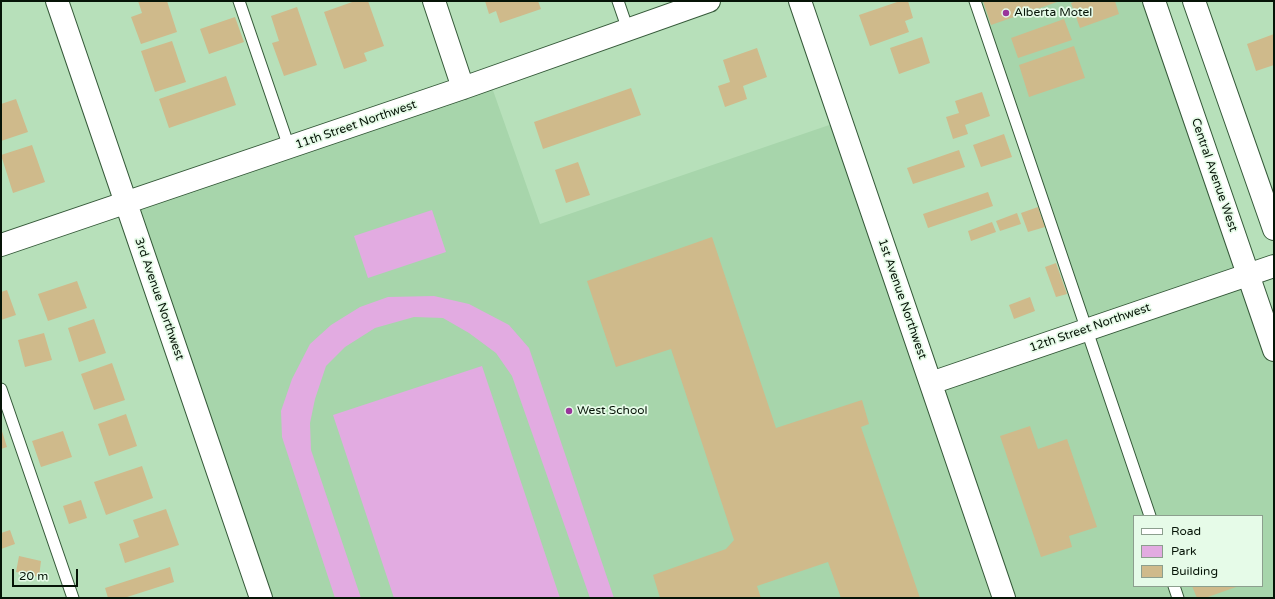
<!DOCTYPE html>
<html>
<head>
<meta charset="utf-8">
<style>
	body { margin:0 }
	#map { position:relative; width:1275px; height:599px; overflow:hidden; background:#b7e0ba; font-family:"Varela Round",sans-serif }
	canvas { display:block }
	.frame { position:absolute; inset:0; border:2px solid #061407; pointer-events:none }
	.legend { position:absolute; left:1133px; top:515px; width:130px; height:72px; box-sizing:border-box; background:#e6fbe8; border:1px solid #8c9f8e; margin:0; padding:5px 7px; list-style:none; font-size:12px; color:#061407 }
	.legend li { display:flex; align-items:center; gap:8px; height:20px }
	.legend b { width:20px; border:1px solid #8c9f8e }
	.scale { position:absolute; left:12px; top:569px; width:66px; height:18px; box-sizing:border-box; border:2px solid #061407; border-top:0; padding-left:5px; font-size:12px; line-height:14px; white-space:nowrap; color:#061407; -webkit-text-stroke:3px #e6fbe8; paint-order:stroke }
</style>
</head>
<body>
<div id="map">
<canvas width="1275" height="599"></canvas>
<div class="frame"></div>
<ul class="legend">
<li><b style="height:5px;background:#fff"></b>Road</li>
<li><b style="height:11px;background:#e2abe1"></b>Park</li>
<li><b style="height:11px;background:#cfba8b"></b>Building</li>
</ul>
<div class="scale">20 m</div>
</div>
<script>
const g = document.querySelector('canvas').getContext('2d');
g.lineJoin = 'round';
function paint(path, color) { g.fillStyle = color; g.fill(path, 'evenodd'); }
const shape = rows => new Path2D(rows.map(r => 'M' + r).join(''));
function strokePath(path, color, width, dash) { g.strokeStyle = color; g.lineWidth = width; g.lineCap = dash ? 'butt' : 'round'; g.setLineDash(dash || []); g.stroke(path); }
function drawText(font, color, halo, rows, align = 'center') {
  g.font = font + ' "Varela Round",sans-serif'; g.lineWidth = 3.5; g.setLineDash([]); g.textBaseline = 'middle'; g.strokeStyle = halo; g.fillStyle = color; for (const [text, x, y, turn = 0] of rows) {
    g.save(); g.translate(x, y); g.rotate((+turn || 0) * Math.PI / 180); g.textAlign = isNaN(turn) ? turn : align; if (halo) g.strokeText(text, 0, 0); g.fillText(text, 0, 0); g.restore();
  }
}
paint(shape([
	[975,1,1154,1,1274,350,1274,598,261,598,126,203,489,79,540,224,841,121,931,382,1087,329],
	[1134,516,1262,516,1262,586,1134,586]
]), '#a7d5ab');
paint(shape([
	[432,210,446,252,368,278,354,236],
	[434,296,469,304,509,325,529,348,614,598,590,598,512,376,496,353,469,333,443,318,414,317,375,328,345,347,326,366,315,399,310,423,311,450,361,598,335,598,282,437,281,411,292,379,310,344,331,325,360,307,388,297],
	[482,366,560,598,394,598,333,415]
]), '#e2abe1');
paint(shape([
	[138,1,167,1,177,32,141,44,131,17,142,13],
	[355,1,368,1,384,46,364,53,367,61,344,69,324,12],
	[485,1,538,1,541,9,500,23,496,11,489,14],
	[900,1,908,1,913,18,905,21,909,32,870,46,859,15],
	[983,1,1060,1,991,25],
	[1077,1,1115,1,1119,14,1080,28,1071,3],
	[297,7,317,65,284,76,272,43,279,41,271,16],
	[235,17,244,42,209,54,200,29],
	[1064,19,1072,40,1018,58,1011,38],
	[1274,34,1274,65,1256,71,1247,44],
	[922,37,930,63,899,74,890,48],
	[172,41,186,82,155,92,141,51],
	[1074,46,1085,78,1029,97,1019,65],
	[757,48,767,77,743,86,747,99,725,107,718,86,730,82,723,60],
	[226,76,236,105,169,128,159,99],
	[631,88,641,115,543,149,534,122],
	[982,92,990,116,965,125,968,134,953,139,946,117,959,113,955,101],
	[16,99,28,132,1,141,1,104],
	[1004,134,1012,157,981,167,973,145],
	[32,145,45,182,13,193,1,155],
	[959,150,965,167,913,184,907,168],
	[578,162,590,195,566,203,555,170],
	[988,192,993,206,928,228,923,214],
	[1038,207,1045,227,1028,232,1021,213],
	[1017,213,1021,224,1000,231,996,221],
	[992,222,996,232,971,241,968,231],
	[712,237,776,428,862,400,869,424,861,427,920,598,841,598,828,562,757,586,761,598,660,598,653,575,726,549,734,540,671,349,616,367,587,281],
	[1056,263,1067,294,1056,297,1045,267],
	[77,281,87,308,48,321,38,294],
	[7,290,16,315,1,320,1,292],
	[1030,297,1035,311,1014,319,1009,305],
	[94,319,106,353,79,362,68,328],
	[44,333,52,360,25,367,18,340],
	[112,363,125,400,94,410,81,374],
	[126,414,137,446,109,456,98,424],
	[1030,426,1038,449,1067,439,1097,527,1069,536,1072,547,1041,557,1000,436],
	[1,428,7,447,1,449],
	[63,431,72,457,41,467,32,441],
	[142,466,153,498,106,515,94,482],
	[81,500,87,518,69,524,63,506],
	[166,509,179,545,125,563,119,544,139,537,133,520],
	[10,530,15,544,1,549,1,533],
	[19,556,41,561,39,577,16,572],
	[170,567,174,582,124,598,108,598,105,588],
	[1192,586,1239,586,1205,598,1197,598]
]), '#cfba8b');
const lane = shape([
	[239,1,289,147],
	[618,1,628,30],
	[975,1,1150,516],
	[1,389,73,598],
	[1174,586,1178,598]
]);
const street = shape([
	[57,1,261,598],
	[434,1,463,88],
	[800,1,1004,598],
	[1,245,463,88,709,1],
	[931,383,1274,266]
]);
const highway = shape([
	[1154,1,1274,350],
	[1194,1,1274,229]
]);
strokePath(lane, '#355939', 13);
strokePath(street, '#355939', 24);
strokePath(highway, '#355939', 24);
strokePath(lane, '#fff', 11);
strokePath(street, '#fff', 22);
strokePath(highway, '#fff', 22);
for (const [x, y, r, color] of [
	[1006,13,4,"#99359b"],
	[569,411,4,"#99359b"]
]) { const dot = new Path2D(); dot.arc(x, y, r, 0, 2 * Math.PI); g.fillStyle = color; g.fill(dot); strokePath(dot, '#e6fbe8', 1.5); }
drawText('12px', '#061407', '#e6fbe8', [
	["Alberta Motel",1014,13],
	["West School",577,411]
], 'left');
drawText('12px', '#061407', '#e6fbe8', [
	["11th Street Northwest",356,125,-19],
	["Central Avenue West",1214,175,71],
	["3rd Avenue Northwest",159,299,71],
	["1st Avenue Northwest",902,299,71],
	["12th Street Northwest",1090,328,-19]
]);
</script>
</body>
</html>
